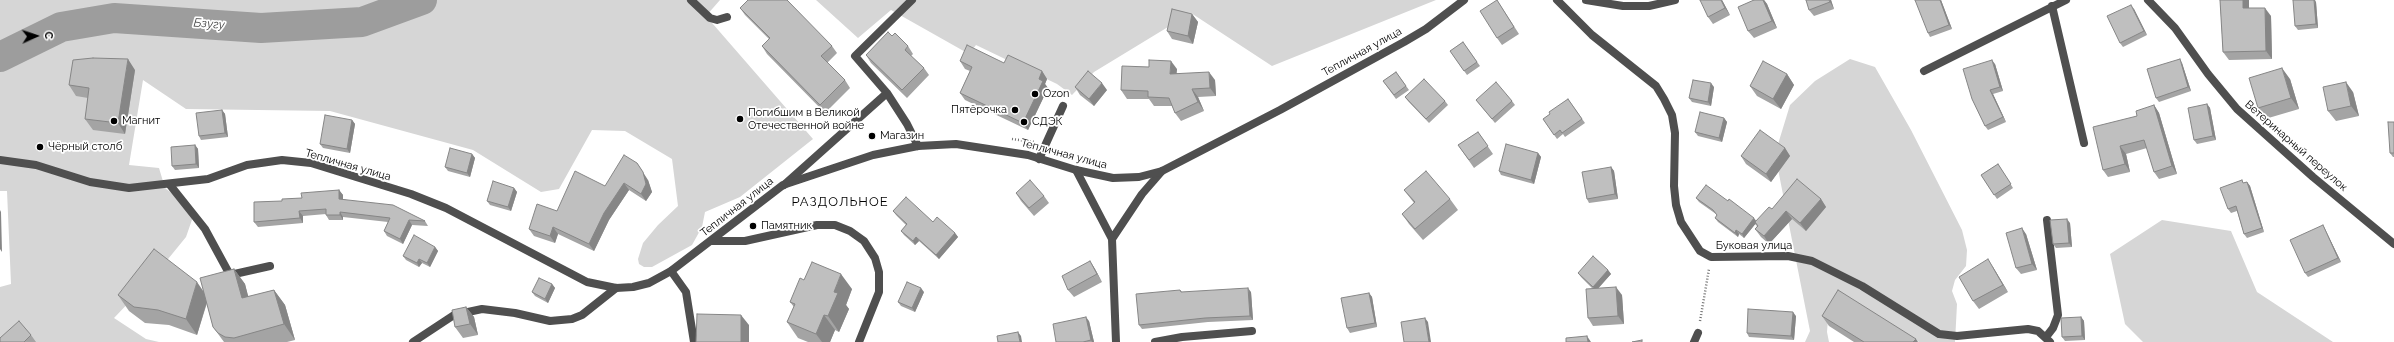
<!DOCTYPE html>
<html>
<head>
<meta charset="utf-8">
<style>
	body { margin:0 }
	#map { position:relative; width:2394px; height:342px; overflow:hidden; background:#fff; font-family:Raleway,sans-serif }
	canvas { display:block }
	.north { position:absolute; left:16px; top:16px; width:40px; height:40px; -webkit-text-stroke:3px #fff; paint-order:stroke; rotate:87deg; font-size:11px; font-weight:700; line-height:16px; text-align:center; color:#000 }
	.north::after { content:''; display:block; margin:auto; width:14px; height:18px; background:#000; clip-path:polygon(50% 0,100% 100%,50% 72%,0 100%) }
</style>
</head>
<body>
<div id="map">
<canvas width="2394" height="342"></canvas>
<div class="north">С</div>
</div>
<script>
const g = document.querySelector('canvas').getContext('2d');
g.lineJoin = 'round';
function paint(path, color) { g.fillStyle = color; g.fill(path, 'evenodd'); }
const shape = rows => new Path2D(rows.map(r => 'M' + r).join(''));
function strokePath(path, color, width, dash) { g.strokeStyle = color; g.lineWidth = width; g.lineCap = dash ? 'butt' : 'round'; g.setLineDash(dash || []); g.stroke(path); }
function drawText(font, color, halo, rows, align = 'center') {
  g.font = font + ' Raleway,sans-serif'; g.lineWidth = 3.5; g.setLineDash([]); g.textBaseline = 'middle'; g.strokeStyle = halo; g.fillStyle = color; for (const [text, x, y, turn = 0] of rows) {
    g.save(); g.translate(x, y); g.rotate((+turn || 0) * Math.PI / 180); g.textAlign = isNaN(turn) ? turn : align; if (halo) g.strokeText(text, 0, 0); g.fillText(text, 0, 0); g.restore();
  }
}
paint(shape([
	[0,0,720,0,706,16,813,139,740,197,705,212,702,227,692,245,652,267,644,267,639,264,638,259,643,243,658,225,678,206,672,159,625,131,592,130,559,189,541,192,473,150,330,111,186,109,143,80,129,165,159,168,165,188,195,211,186,237,155,275,114,318,146,339,159,342,0,342,0,287,11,284,7,191,0,191],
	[816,0,1436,0,1272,66,1191,13,1094,72,1072,95,1057,84,976,45,969,54,891,10,858,38],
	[1850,59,1875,67,1911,130,1962,230,1967,250,1966,266,1955,280,1952,291,1957,304,1955,342,1919,342,1842,293,1828,319,1827,332,1829,342,1805,342,1810,331,1775,154,1790,105,1815,81],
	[2162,220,2231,231,2257,292,2333,342,2143,342,2125,324,2110,254]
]), '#d6d6d6');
strokePath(shape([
	[0,57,61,27,114,18,261,28,362,22,422,0]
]), '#9d9d9d', 30);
strokePath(shape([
	[1012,139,1035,142],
	[1700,321,1709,269]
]), '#717171', 2.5, [1, 2]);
strokePath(shape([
	[691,0,710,18,717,20,727,17],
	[2052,6,2084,143],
	[1924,71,2066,0],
	[887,93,907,124,918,146],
	[1039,159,1063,106],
	[1076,170,1112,239,1116,342],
	[170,185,205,229,230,275,270,266],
	[784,185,887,93,855,56,912,0],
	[1112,239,1142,194,1162,171],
	[671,271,686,292,694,342],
	[413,342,454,315,482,309,515,313,550,321,572,319,582,315,616,288],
	[1155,342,1182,337,1252,331],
	[1694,342,1698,333]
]), '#4f4f4f', 8);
strokePath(shape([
	[1557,0,1592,35,1656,86,1664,99,1672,115,1675,133,1674,186,1676,205,1681,222,1700,251,1711,257,1788,256,1812,261,1862,286,1939,334,1957,336,2028,329,2038,331,2050,342],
	[2148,0,2175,28,2208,74,2237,109,2313,177,2394,244],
	[712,241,745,241,817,225,835,225,850,231,864,241,875,258,879,272,879,292,859,342],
	[2046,337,2053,328,2058,315,2047,220]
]), '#4f4f4f', 8);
strokePath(shape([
	[1586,0,1623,6,1649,6,1675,0],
	[0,160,36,165,90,182,129,188,208,179,247,165,282,160,311,163,411,194,446,208,587,282,616,288,633,287,649,283,671,271,783,185,873,155,918,146,956,144,1028,155,1076,170,1113,178,1139,177,1162,171,1280,110,1404,42,1426,29,1464,0]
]), '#4f4f4f', 8);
paint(shape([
	[1497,0,1519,34,1502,45,1497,38],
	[1722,0,1730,15,1713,24,1708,17],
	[1754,0,1764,0,1767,4,1777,28,1754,38,1748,31],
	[1831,0,1834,9,1814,16,1809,10],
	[1941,0,1952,29,1930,37,1928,33],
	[2220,0,2249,0,2249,8,2271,16,2272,59,2229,60,2223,52],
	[2316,2,2318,28,2298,30,2295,26],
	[740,8,832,46,837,53,827,63,845,80,850,88,825,113,767,54,762,46,769,39,745,15],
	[2134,9,2147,35,2123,47,2120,43],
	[1192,14,1198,22,1193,44,1172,39,1167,31],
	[892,36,908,46,913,54,911,56,924,68,929,75,907,98,871,63,866,55],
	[1463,42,1480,66,1467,75,1450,51],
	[960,61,1004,63,1042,71,1047,79,1045,84,1048,88,1028,130,965,100,960,93,970,71,965,69],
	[2182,63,2191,91,2159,102,2156,98],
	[1995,64,2003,91,1993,94,2006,122,1988,130,1985,126,1972,99],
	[1177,69,1176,73,1215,80,1216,96,1198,97,1204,111,1181,121,1175,113,1172,106,1154,106,1149,99,1127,99,1121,90],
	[135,70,125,134,93,130,85,119,88,98,76,96,69,85],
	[1396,72,1409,90,1396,99,1383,81],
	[1787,74,1794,85,1781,109,1757,96,1750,86],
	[2290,79,2299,109,2265,119,2258,108],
	[1075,87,1107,90,1094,106,1080,95],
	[1714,87,1711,106,1692,102,1689,98],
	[2353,92,2359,116,2336,121,2328,111],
	[1405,97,1445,101,1448,105,1429,123,1408,101],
	[1568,99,1585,123,1565,137,1563,134,1557,139,1543,119,1550,114],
	[1476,100,1512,101,1515,105,1495,123],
	[2207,104,2210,108,2216,140,2197,144,2194,140],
	[2154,105,2159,113,2177,174,2159,179,2154,172,2147,148,2126,154,2130,172,2108,177,2103,170,2137,116],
	[222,110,225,114,228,137,201,140,199,136],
	[1724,118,1727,122,1722,142,1698,136,1695,132],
	[352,120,355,124,350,153,323,148,320,144],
	[2394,122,2394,157,2393,157,2390,153],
	[1478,132,1493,154,1474,168,1458,145],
	[195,145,198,149,199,168,175,170,172,166],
	[1785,148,1790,156,1771,182,1746,164,1741,156],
	[1538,153,1541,157,1534,184,1501,175,1499,171],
	[472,154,475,158,470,177,448,171,445,167],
	[1998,164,2013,188,1997,199,1981,175],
	[1611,167,1614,171,1618,199,1589,203,1587,199],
	[648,180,652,192,646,201,629,190,609,220,594,251,558,234,555,243,534,236,529,229,557,211,605,186],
	[2247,182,2250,186,2264,232,2247,238,2244,234,2237,211,2231,213,2228,209,2244,183],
	[514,188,517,192,511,211,490,205,487,201],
	[339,190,343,195,343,199,425,221,428,226,412,225,403,244,387,236,384,231,388,222,343,217,343,220,329,220,326,215,326,214,303,216,303,223,258,227,254,222,302,198],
	[1404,190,1450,199,1458,210,1423,240,1409,224,1402,214,1414,203],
	[1016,193,1044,196,1049,203,1034,216,1021,201],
	[1696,198,1756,221,1772,209,1821,199,1826,207,1806,231,1792,219,1769,244,1761,237,1755,229,1757,226,1755,224,1744,238,1739,234,1738,237,1718,222,1715,218,1717,215,1716,214,1699,202],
	[893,211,933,222,955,233,958,237,939,259,919,241,915,245,904,235,901,231,906,225,896,215],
	[2070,223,2072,247,2056,248,2053,244],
	[2323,225,2325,229,2341,262,2308,277,2305,273],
	[2026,234,2037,270,2021,274,2016,268],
	[435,247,438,251,430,267,422,263,419,267,406,260,403,256],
	[1090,261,1095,269,1102,282,1074,297,1068,290],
	[1993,267,2008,292,1979,309,1973,301],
	[234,269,245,284,248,297,274,290,285,305,295,340,287,342,224,342,213,327,207,303,197,335,169,325,145,323,129,311,118,295,203,291],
	[1608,270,1611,274,1598,288,1622,295,1624,324,1593,326,1588,318,1593,289,1581,277,1578,273],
	[804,280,852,289,846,305,849,309,839,332,835,330,830,342,808,342,798,338,787,322,794,307,790,302],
	[552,284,555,288,548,303,535,296,532,292],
	[1180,290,1182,292,1251,292,1253,320,1208,322,1142,329,1139,325],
	[924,292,915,312,901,306,898,302],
	[1369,293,1372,297,1377,327,1350,333,1347,328],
	[466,307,474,317,478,335,463,338,455,327],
	[1796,316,1794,340,1749,337,1747,333],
	[1822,316,1918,342,1854,342,1829,326],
	[2081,317,2084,321,2085,340,2065,341,2062,337],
	[1089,321,1094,342,1056,342],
	[31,335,36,342,0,342]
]), '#a4a4a4');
paint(shape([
	[1721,0,1722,0,1730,15,1725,8],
	[1763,0,1764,0,1767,4,1777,28,1772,21],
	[1829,0,1831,0,1834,9,1830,2],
	[1940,0,1941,0,1952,29,1949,25],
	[2243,0,2249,0,2249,17,2243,8],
	[2314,0,2315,0,2316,2,2318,28,2316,24],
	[2131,5,2134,9,2147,35,2144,31],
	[2265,8,2271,16,2272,59,2266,51],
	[1192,14,1198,22,1193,44,1188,36],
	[128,59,135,70,125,134,118,123],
	[2180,59,2182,63,2191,91,2188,87],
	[1992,60,1995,64,2003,91,2000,87],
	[1171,61,1177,69,1176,82,1170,74],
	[2282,68,2290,79,2299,109,2291,98],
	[1042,71,1047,79,1045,84,1048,88,1028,130,1023,123],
	[1209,72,1215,80,1216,96,1210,88],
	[1787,74,1794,85,1781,109,1773,99],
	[2346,82,2353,92,2359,116,2351,106],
	[1102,83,1107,90,1094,106,1089,99],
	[1711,83,1714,87,1711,106,1708,102],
	[1192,89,1198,97,1204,111,1198,102],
	[1990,90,1993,94,2006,122,2003,117],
	[2207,104,2210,108,2216,140,2213,136],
	[2154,105,2159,113,2177,174,2172,166],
	[222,110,225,114,228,137,225,133],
	[1724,118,1727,122,1722,142,1719,138],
	[352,120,355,124,350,153,347,149],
	[195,145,198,149,199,168,196,164],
	[2120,146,2126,154,2130,172,2125,164],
	[1785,148,1790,156,1771,182,1766,174],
	[1538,153,1541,157,1534,184,1531,180],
	[472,154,475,158,470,177,467,173],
	[637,163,648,180,652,192,646,201,641,194],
	[1611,167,1614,171,1618,199,1615,194],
	[2247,182,2250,186,2264,232,2262,228],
	[624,183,629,190,609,220,594,251,589,244,604,213],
	[514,188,517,192,511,211,508,207],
	[339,190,343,195,343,204,339,199],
	[1821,199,1826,207,1806,231,1800,223],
	[0,210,1,212,2,252,0,249],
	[299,211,303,216,303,223,300,218],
	[1786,211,1792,219,1769,244,1764,236],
	[340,212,343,217,343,220,340,215],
	[1754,218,1757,222,1744,238,1742,234],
	[2067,219,2070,223,2072,247,2069,243],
	[409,220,412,225,403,244,400,239],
	[2323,225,2325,229,2341,262,2338,258],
	[553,227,558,234,555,243,550,236],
	[2022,228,2026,234,2037,270,2032,264],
	[1736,230,1739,234,1738,237,1735,233],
	[955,233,958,237,939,259,936,255],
	[916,237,919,241,915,245,913,241],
	[435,247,438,251,430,267,427,263],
	[419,259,422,263,419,267,417,263],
	[1988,259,1993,267,2008,292,2003,285],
	[1090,261,1095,269,1102,282,1097,274],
	[234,269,245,284,253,314,242,298],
	[1608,270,1611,274,1596,291,1593,287],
	[841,274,852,289,846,305,849,309,839,332,828,316,834,292],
	[197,282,208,298,197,335,186,319],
	[552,284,555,288,548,303,545,299],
	[1616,287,1622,295,1624,324,1618,316],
	[921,288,924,292,915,312,912,308],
	[1248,288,1251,292,1253,320,1250,316],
	[274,290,285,305,295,340,284,324],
	[1369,293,1372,297,1377,327,1375,323],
	[466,307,474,317,478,335,470,324],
	[1793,312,1796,316,1794,340,1791,336],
	[741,315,749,325,749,342,741,342],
	[824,315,835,330,830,342,822,342,816,334],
	[1086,317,1089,321,1094,342,1092,342,1091,340],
	[2081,317,2084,321,2085,340,2082,336],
	[1425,318,1428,322,1431,342,1429,342],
	[1018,332,1021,336,1022,342,1020,342],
	[1587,336,1591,342,1588,342],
	[1916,339,1918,342,1913,342]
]), '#868686');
const building = shape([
	[748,0,787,0,832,46,821,56,845,80,820,105,762,46,770,38,740,8,748,0],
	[1497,0,1514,27,1497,38,1480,11,1497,0],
	[1700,0,1721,0,1725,8,1708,17,1700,0],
	[1754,0,1763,0,1772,21,1748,31,1738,7,1754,0],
	[1806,0,1829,0,1830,2,1809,10,1806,0],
	[1915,0,1940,0,1949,25,1928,33,1915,0],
	[2220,0,2243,0,2243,8,2265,8,2266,51,2223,52,2220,0],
	[2293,0,2314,0,2316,24,2295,26,2293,0],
	[2131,5,2144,31,2120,43,2107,16,2131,5],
	[1172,9,1192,14,1188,36,1167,31,1172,9],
	[888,32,892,36,895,33,908,46,905,50,924,68,902,90,866,55,888,32],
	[1463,42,1477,62,1464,71,1450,51,1463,42],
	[967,45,1004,63,1008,55,1042,71,1039,79,1043,81,1023,123,960,93,972,67,960,61,967,45],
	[93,58,128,59,118,123,85,119,89,88,69,85,73,60,93,58],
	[2180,59,2188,87,2156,98,2147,69,2180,59],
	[1149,60,1171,61,1170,74,1209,72,1210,88,1192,89,1198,102,1175,113,1169,98,1148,97,1148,91,1121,90,1122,66,1149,67,1149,60],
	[1992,60,2000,87,1990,90,2003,117,1985,126,1972,99,1963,69,1992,60],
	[1763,61,1787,74,1773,99,1750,86,1763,61],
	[2282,68,2291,98,2258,108,2249,78,2282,68],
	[1088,71,1102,83,1089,99,1075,87,1088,71],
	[1396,72,1406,86,1394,95,1383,81,1396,72],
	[1424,79,1445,101,1426,119,1405,97,1424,79],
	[1693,80,1711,83,1708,102,1689,98,1693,80],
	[1496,82,1512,101,1492,119,1476,100,1496,82],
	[2346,82,2351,106,2328,111,2323,87,2346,82],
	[1568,99,1582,119,1562,133,1560,130,1554,135,1543,119,1550,114,1549,112,1568,99],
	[2207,104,2213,136,2194,140,2188,108,2207,104],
	[2154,105,2172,166,2154,172,2144,140,2120,146,2125,164,2103,170,2093,127,2137,116,2136,111,2154,105],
	[222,110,225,133,199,136,196,113,222,110],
	[1700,112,1724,118,1719,138,1695,132,1700,112],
	[325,115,352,120,347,149,320,144,325,115],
	[2388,122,2394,122,2394,153,2390,153,2388,122],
	[1760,130,1785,148,1766,174,1741,156,1760,130],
	[1478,132,1488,146,1469,160,1458,145,1478,132],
	[1506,144,1538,153,1531,180,1499,171,1506,144],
	[195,145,196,164,172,166,171,147,195,145],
	[450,148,472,154,467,173,445,167,450,148],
	[624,155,637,163,643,172,646,184,641,194,624,183,604,213,589,244,553,227,550,236,529,229,537,204,557,211,575,171,605,186,624,155],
	[1998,164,2011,184,1994,195,1981,175,1998,164],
	[1611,167,1615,194,1587,199,1582,172,1611,167],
	[1426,171,1450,199,1415,229,1402,214,1415,202,1404,190,1426,171],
	[1797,179,1821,199,1800,223,1786,211,1764,236,1755,229,1758,226,1755,222,1769,207,1772,209,1797,179],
	[1030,180,1044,196,1029,208,1016,193,1030,180],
	[2242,180,2243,183,2247,182,2262,228,2244,234,2236,206,2228,209,2220,188,2242,180],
	[493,181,514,188,508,207,487,201,493,181],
	[1706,185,1728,201,1729,199,1754,218,1742,234,1736,230,1735,233,1715,218,1717,215,1713,210,1696,198,1706,185],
	[339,190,339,199,393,205,425,221,409,220,400,239,384,231,390,218,340,212,340,215,326,215,326,209,299,211,300,218,254,222,254,202,282,201,282,199,302,198,301,193,339,190],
	[906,197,933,222,937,217,955,233,936,255,916,237,913,241,901,231,907,224,893,211,906,197],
	[2067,219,2069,243,2053,244,2050,220,2067,219],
	[2323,225,2338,258,2305,273,2290,240,2323,225],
	[2022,228,2032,264,2016,268,2006,233,2022,228],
	[414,235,435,247,427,263,419,259,417,263,403,256,414,235],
	[154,249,197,282,186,319,158,310,134,307,118,295,154,249],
	[1593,256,1608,270,1593,287,1578,273,1593,256],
	[1988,259,2003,285,1973,301,1959,277,1988,259],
	[1090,261,1097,274,1068,290,1062,276,1090,261],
	[812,262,841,274,834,292,838,293,828,316,824,315,816,334,787,322,795,304,790,302,800,278,804,280,812,262],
	[234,269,242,298,274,290,284,324,234,338,225,337,218,333,213,327,200,278,234,269],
	[539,278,552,284,545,299,532,292,539,278],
	[907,282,921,288,912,308,898,302,907,282],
	[1616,287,1618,316,1588,318,1586,289,1616,287],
	[1248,288,1250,316,1205,318,1139,325,1136,294,1180,290,1181,292,1248,288],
	[1838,290,1916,339,1913,342,1864,342,1822,316,1838,290],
	[1369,293,1375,323,1347,328,1341,298,1369,293],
	[466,307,470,324,455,327,452,310,466,307],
	[1748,309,1793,312,1791,336,1747,333,1748,309],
	[697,314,741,315,741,342,696,342,697,314],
	[1086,317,1091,340,1083,342,1056,342,1053,324,1086,317],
	[2081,317,2082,336,2062,337,2061,318,2081,317],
	[1425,318,1429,342,1404,342,1401,322,1425,318],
	[19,321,31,335,24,342,0,342,0,338,19,321],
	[1018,332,1020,342,998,342,997,336,1018,332],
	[1587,336,1588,342,1566,342,1566,338,1587,336],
	[1642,340,1642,342,1632,342,1642,340]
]);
paint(building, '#bfbfbf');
strokePath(building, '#868686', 1);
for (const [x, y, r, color] of [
	[1035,94,4,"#000"],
	[1015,110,4,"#000"],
	[740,119,4,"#000"],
	[114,121,4,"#000"],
	[1024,122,4,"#000"],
	[872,136,4,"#000"],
	[40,147,4,"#000"],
	[753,226,4,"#000"]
]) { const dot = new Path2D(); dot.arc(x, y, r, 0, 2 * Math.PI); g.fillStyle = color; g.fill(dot); strokePath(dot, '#fff', 1.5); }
drawText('11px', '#000', '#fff', [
	["Тепличная улица",1362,52,-29],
	["Ветеринарный переулок",2296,146,41],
	["Тепличная улица",1064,154,15],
	["Тепличная улица",348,165,16],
	["Тепличная улица",737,207,-38],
	["Буковая улица",1754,246]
]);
drawText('11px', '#000', '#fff', [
	["Ozon",1043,94],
	["Пятёрочка",1007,110,"right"],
	["Погибшим в Великой",748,113],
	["Отечественной войне",748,126],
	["Магнит",122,121],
	["СДЭК",1032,122],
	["Магазин",880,136],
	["Чёрный столб",48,147],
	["Памятник",761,226]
], 'left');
drawText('italic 12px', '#3e3e3e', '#fff', [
	["Бзугу",209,24,4]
]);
g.letterSpacing = '1px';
drawText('13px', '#000', '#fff', [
	["РАЗДОЛЬНОЕ",840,202]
]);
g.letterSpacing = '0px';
</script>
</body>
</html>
